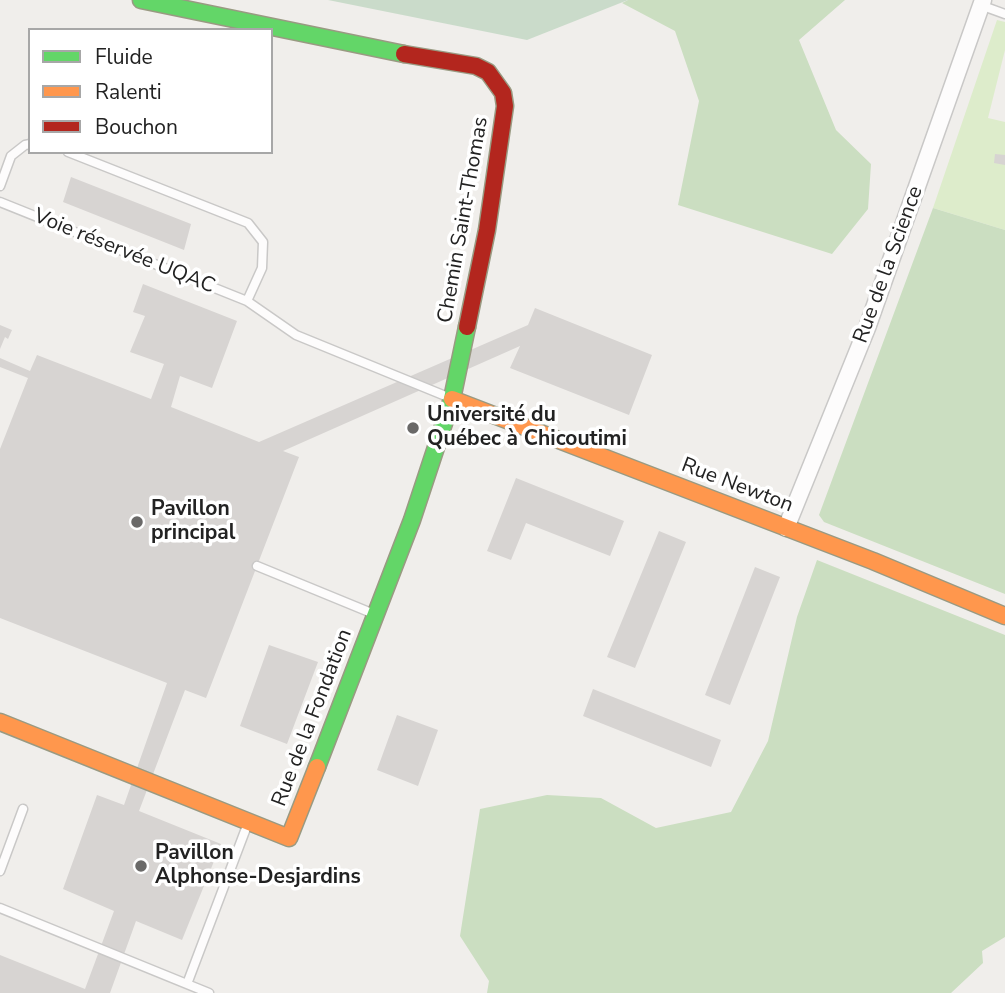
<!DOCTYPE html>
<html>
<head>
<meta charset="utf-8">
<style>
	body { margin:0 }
	#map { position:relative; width:1005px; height:993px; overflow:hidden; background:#f0eeeb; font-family:"Nunito Sans",sans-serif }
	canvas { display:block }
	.legend { position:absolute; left:28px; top:28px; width:245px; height:126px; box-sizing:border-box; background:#fff; border:2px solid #a7a7a7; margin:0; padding:9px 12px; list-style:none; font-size:21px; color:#222 }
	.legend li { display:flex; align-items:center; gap:14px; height:35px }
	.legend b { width:35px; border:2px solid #a7a7a7 }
</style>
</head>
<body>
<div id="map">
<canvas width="1005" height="993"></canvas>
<ul class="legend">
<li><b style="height:9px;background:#63d668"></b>Fluide</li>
<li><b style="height:9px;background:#ff974d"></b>Ralenti</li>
<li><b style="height:9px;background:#b3261e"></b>Bouchon</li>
</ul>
</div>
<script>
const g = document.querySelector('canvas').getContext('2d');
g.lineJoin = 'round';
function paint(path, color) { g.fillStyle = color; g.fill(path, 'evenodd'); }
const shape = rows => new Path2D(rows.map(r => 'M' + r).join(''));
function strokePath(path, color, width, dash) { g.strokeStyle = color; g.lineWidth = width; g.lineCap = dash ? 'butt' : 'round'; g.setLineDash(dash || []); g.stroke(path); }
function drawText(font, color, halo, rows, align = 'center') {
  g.font = font + ' "Nunito Sans",sans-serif'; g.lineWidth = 7; g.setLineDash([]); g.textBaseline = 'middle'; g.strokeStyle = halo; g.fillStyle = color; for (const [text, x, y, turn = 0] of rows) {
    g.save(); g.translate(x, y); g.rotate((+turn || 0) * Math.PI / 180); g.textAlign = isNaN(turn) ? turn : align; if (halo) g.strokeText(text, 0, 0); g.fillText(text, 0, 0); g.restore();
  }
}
paint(shape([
	[997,20,1005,22,1005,50,988,118,1005,122,1005,230,933,208]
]), '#ddeccb');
paint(shape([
	[628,0,845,0,799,40,836,130,871,164,868,209,832,254,678,205,699,101,675,31,622,3],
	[933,208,1005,230,1005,594,824,522,819,515],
	[817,560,1005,635,1005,937,982,951,983,963,951,993,487,993,489,981,460,936,480,809,547,795,601,798,656,828,731,812,768,741,797,617]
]), '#cbdec1');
paint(shape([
	[328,0,628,0,527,40]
]), '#cadbca');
paint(shape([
	[995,154,1005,155,1005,165,994,163],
	[71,177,191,224,184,250,63,202],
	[143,284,237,321,212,388,180,376,171,407,259,442,528,325,535,308,652,355,629,415,510,368,520,346,283,451,299,457,206,698,185,690,139,811,221,844,182,940,136,921,110,993,0,993,0,955,85,989,114,911,63,889,97,795,124,805,167,683,0,618,0,449,28,378,0,367,0,358,30,371,37,355,151,399,164,364,130,352,145,316,133,312],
	[0,325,12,330,8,339,5,337,0,349],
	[516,478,624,521,610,556,526,523,511,560,487,551],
	[659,531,686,542,635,668,607,657],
	[755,567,780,577,730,705,705,695],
	[269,645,318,662,287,744,240,726],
	[593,689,721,740,711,767,583,716],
	[397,715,438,730,418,786,377,770]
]), '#d7d4d2');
const lane = shape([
	[983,6,1005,14],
	[68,152,248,223,263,242,262,268,247,301],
	[0,186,11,156,25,145,30,144],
	[0,202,247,301,296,335,448,397],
	[257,566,374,614],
	[0,871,23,809],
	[0,908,209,993],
	[187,984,248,823]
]);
const street = shape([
	[786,528,867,328,983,0]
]);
const fast = shape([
	[141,0,404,54],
	[317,767,412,520,452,399,467,327]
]);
const slow = shape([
	[452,399,873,561,1005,616],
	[0,722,289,838,317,767]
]);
const jam = shape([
	[404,54,476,66,488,72,503,93,505,106,487,230,467,327]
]);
strokePath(lane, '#c9c8c7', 11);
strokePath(street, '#c9c8c7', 19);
strokePath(fast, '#999a82', 19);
strokePath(slow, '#999a82', 19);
strokePath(jam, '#999a82', 19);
strokePath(lane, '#fdfcfc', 8);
strokePath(street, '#fdfcfc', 16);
strokePath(fast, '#63d668', 16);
strokePath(slow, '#ff974d', 16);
strokePath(jam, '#b3261e', 16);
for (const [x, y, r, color] of [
	[413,428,7,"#6a6968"],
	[137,522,7,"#6a6968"],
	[141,866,7,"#6a6968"]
]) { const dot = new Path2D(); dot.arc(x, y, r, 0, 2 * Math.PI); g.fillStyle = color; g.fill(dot); strokePath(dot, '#fff', 2.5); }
drawText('21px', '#222', '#fff', [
	["Chemin Saint-Thomas",464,220,-80],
	["Voie réservée UQAC",124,252,22],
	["Rue de la Science",889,265,-70],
	["Rue Newton",737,486,21],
	["Rue de la Fondation",313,718,-69]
]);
drawText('bold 21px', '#222', '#fff', [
	["Université du",427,416],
	["Québec à Chicoutimi",427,440],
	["Pavillon",151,510],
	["principal",151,534],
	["Pavillon",155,854],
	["Alphonse-Desjardins",155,878]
], 'left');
</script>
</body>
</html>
